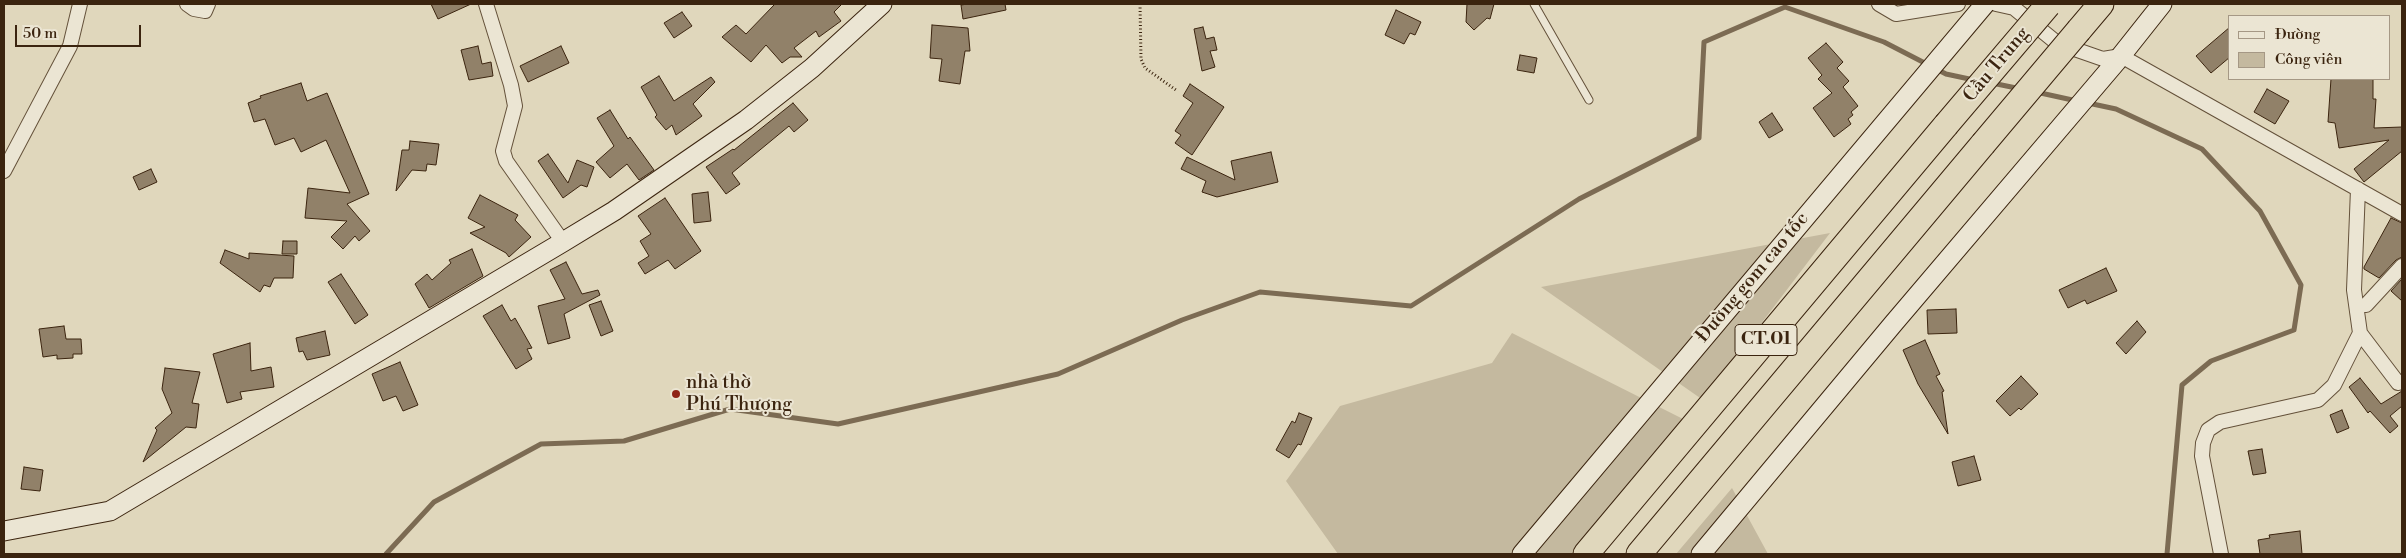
<!DOCTYPE html>
<html>
<head>
<meta charset="utf-8">
<style>
	body { margin:0 }
	#map { position:relative; width:2406px; height:558px; overflow:hidden; background:#e0d7bc; font-family:"Libre Bodoni",serif }
	canvas { display:block }
	.frame { position:absolute; inset:0; border:5px solid #3b240f; pointer-events:none }
	.legend { position:absolute; left:2228px; top:15px; width:162px; height:65px; box-sizing:border-box; background:#ebe5d3; border:1px solid #a59885; margin:0; padding:6px 9px; list-style:none; font-size:15px; color:#3b240f }
	.legend li { display:flex; align-items:center; gap:10px; height:25px }
	.legend b { width:25px; border:1px solid #a59885 }
	.scale { position:absolute; left:15px; top:25px; width:126px; height:22px; box-sizing:border-box; border:2px solid #3b240f; border-top:0; padding-left:6px; font-size:15px; line-height:18px; white-space:nowrap; color:#3b240f; -webkit-text-stroke:4px #ebe5d3; paint-order:stroke }
</style>
</head>
<body>
<div id="map">
<canvas width="2406" height="558"></canvas>
<div class="frame"></div>
<ul class="legend">
<li><b style="height:6px;background:#ebe5d3"></b>Đường</li>
<li><b style="height:14px;background:#c4b99f"></b>Công viên</li>
</ul>
<div class="scale">50 m</div>
</div>
<script>
const g = document.querySelector('canvas').getContext('2d');
g.lineJoin = 'round';
function paint(path, color) { g.fillStyle = color; g.fill(path, 'evenodd'); }
const shape = rows => new Path2D(rows.map(r => 'M' + r).join(''));
function strokePath(path, color, width, dash) { g.strokeStyle = color; g.lineWidth = width; g.lineCap = dash ? 'butt' : 'round'; g.setLineDash(dash || []); g.stroke(path); }
function drawText(font, color, halo, rows, align = 'center') {
  g.font = font + ' "Libre Bodoni",serif'; g.lineWidth = 4; g.setLineDash([]); g.textBaseline = 'middle'; g.strokeStyle = halo; g.fillStyle = color; for (const [text, x, y, turn = 0] of rows) {
    g.save(); g.translate(x, y); g.rotate((+turn || 0) * Math.PI / 180); g.textAlign = isNaN(turn) ? turn : align; if (halo) g.strokeText(text, 0, 0); g.fillText(text, 0, 0); g.restore();
  }
}
paint(shape([
	[1830,233,1703,400,1541,287],
	[1512,333,1693,424,1580,554,1338,554,1286,481,1340,406,1492,363],
	[1732,488,1768,554,1676,554]
]), '#c4b99f');
strokePath(shape([
	[1992,83,2021,89],
	[2036,92,2077,101],
	[2088,103,2116,109,2202,149,2260,211,2301,285,2294,330,2211,361,2182,385,2167,554],
	[386,554,434,502,541,444,624,441,730,409,838,424,1058,374,1182,320,1260,292,1411,306,1579,199,1699,138,1704,42,1785,7,1884,42,1946,74,1974,80]
]), '#7c6b53', 5);
const building = shape([
	[431,4,471,4,438,19,431,4],
	[775,4,842,4,834,12,841,21,819,37,816,31,794,48,802,57,790,57,782,63,766,45,751,62,722,37,736,25,746,34,775,4],
	[968,4,1005,4,1006,10,963,19,961,5,968,4],
	[1467,4,1494,4,1490,19,1487,18,1474,30,1466,22,1467,4],
	[1396,10,1421,22,1415,35,1410,33,1404,44,1385,35,1396,10],
	[682,12,692,26,674,38,664,23,682,12],
	[932,25,968,28,970,51,965,51,960,84,939,81,942,59,930,58,932,25],
	[1203,27,1206,39,1214,37,1217,50,1210,51,1215,67,1202,71,1194,29,1203,27],
	[2230,27,2230,57,2211,73,2196,56,2230,27],
	[1826,43,1843,62,1837,68,1849,81,1843,87,1858,106,1851,112,1853,115,1848,119,1851,124,1834,137,1813,108,1832,93,1818,79,1822,75,1808,58,1826,43],
	[478,46,482,64,491,62,493,76,469,80,461,50,478,46],
	[561,46,569,63,528,82,520,66,561,46],
	[1520,55,1537,58,1534,73,1517,70,1520,55],
	[659,76,674,101,711,77,715,82,693,104,702,116,676,135,672,125,666,130,655,117,657,115,641,87,659,76],
	[2331,79,2373,79,2373,99,2376,99,2374,128,2402,127,2402,151,2364,182,2354,169,2389,140,2339,148,2335,123,2328,122,2331,79],
	[301,83,307,101,327,93,369,194,347,204,370,231,359,241,355,236,343,249,331,237,347,221,305,218,308,188,350,193,326,140,301,152,294,138,275,145,265,119,254,122,248,103,261,98,260,96,301,83],
	[1190,84,1224,107,1192,155,1175,143,1181,135,1175,131,1193,103,1183,96,1190,84],
	[2267,89,2289,101,2275,124,2254,112,2267,89],
	[793,103,808,120,794,132,789,126,732,173,740,184,726,194,706,167,733,149,734,150,793,103],
	[610,110,628,139,630,137,654,170,639,180,627,164,610,178,596,162,614,146,597,118,610,110],
	[1772,113,1783,130,1769,138,1759,122,1772,113],
	[410,141,439,144,436,165,427,164,426,171,412,170,396,191,402,150,409,150,410,141],
	[1271,152,1278,182,1217,197,1202,192,1206,181,1181,169,1187,157,1235,180,1231,161,1271,152],
	[548,154,568,183,577,160,594,167,587,187,581,185,563,198,538,161,548,154],
	[151,169,157,182,139,190,133,177,151,169],
	[708,192,711,221,694,223,692,194,708,192],
	[480,195,518,215,515,220,531,237,509,257,506,253,470,233,485,227,468,218,480,195],
	[665,198,701,251,675,269,668,260,645,274,638,263,649,256,640,241,651,234,638,216,665,198],
	[2391,218,2402,223,2402,257,2396,260,2379,278,2364,269,2364,267,2391,218],
	[283,241,297,241,297,254,282,254,283,241],
	[472,249,483,276,429,308,415,284,427,274,432,280,451,263,449,260,472,249],
	[225,250,249,259,249,253,294,256,293,278,274,278,270,287,264,285,260,292,220,263,225,250],
	[566,262,582,294,598,290,600,295,564,314,570,338,548,344,538,306,565,299,550,270,566,262],
	[2106,268,2117,291,2087,304,2085,300,2068,308,2059,290,2106,268],
	[341,274,368,315,355,324,328,282,341,274],
	[2402,279,2402,301,2391,291,2402,279],
	[601,301,613,331,601,336,589,305,601,301],
	[502,305,511,321,515,318,532,348,527,349,532,359,516,369,483,316,502,305],
	[1956,309,1957,333,1928,334,1927,310,1956,309],
	[2137,321,2146,332,2126,354,2116,343,2137,321],
	[64,326,66,339,81,339,82,354,73,354,73,358,57,359,57,355,43,357,39,329,64,326],
	[325,331,330,355,307,360,303,351,299,352,296,338,325,331],
	[1925,340,1940,374,1936,376,1944,391,1942,392,1948,434,1918,384,1903,350,1925,340],
	[250,343,251,371,271,367,274,387,240,392,242,399,227,403,213,354,250,343],
	[400,362,418,405,403,411,396,396,383,401,372,374,400,362],
	[165,368,200,372,192,403,199,404,196,428,186,427,143,462,157,430,155,428,172,413,162,389,165,368],
	[2021,376,2038,394,2021,410,2019,408,2010,416,1996,401,2021,376],
	[2360,378,2381,404,2402,391,2402,406,2390,416,2398,426,2390,433,2370,411,2368,413,2349,387,2360,378],
	[2342,410,2349,428,2337,433,2330,415,2342,410],
	[1299,413,1312,418,1301,445,1298,444,1289,458,1276,450,1292,421,1295,423,1299,413],
	[2262,449,2266,473,2253,475,2248,451,2262,449],
	[1974,456,1981,480,1958,486,1952,462,1974,456],
	[24,467,43,470,40,491,21,489,24,467],
	[2300,531,2302,554,2260,554,2258,540,2270,538,2269,535,2300,531]
]);
paint(building, '#918169');
strokePath(building, '#3b240f', 1);
const lane = shape([
	[1534,4,1589,100]
]);
const street = shape([
	[187,4,194,9,205,11,208,4],
	[486,4,511,85,515,106,503,151,506,161,563,242],
	[1879,4,1896,14,1958,4],
	[1996,4,2014,8,2057,43,2103,59,2121,56,2402,214],
	[4,171,70,46,80,4],
	[2358,189,2354,290,2360,333,2398,383,2402,382],
	[2366,305,2402,266],
	[2221,554,2202,456,2203,443,2208,430,2220,422,2318,400,2334,385,2360,333]
]);
const secondary = shape([
	[4,531,110,511,563,242,614,211,746,120,812,68,882,4],
	[1522,554,1985,4],
	[1701,554,1893,324,2116,62,2162,4]
]);
const highway = shape([
	[2079,30,2101,4],
	[1586,554,1946,125],
	[1639,554,1983,144]
]);
strokePath(lane, '#64513a', 9);
strokePath(street, '#64513a', 16);
strokePath(secondary, '#3b240f', 21);
strokePath(highway, '#3b240f', 27);
strokePath(shape([
	[1140,4,1141,59,1145,68,1176,90]
]), '#3b240f', 3, [1, 2.5]);
strokePath(lane, '#ebe5d3', 7);
strokePath(street, '#ebe5d3', 14);
strokePath(secondary, '#ebe5d3', 19);
strokePath(highway, '#e0d7bc', 25);
const highwayBridge = shape([
	[1946,125,2048,5],
	[1983,144,2079,30]
]);
strokePath(highwayBridge, '#3b240f', 27, []);
strokePath(highwayBridge, '#e0d7bc', 25);
for (const [x, y, r, color] of [
	[676,394,5,"#8f2418"]
]) { const dot = new Path2D(); dot.arc(x, y, r, 0, 2 * Math.PI); g.fillStyle = color; g.fill(dot); strokePath(dot, '#ebe5d3', 2); }
for (const [x, y, w] of [
	[1766,340,62]
]) { const box = new Path2D(); box.roundRect(x - w / 2, y - 15.5, w, 31, 4); g.fillStyle = '#ebe5d3'; g.fill(box); strokePath(box, '#3b240f', 1); }
drawText('bold 18px', '#3b240f', null, [
	["CT.01",1766,340]
]);
drawText('19px', '#3b240f', '#ebe5d3', [
	["Cầu Trung",1997,65,-50],
	["Đường gom cao tốc",1753,278,-50]
]);
drawText('19px', '#3b240f', '#ebe5d3', [
	["nhà thờ",686,383],
	["Phú Thượng",686,405]
], 'left');
</script>
</body>
</html>
